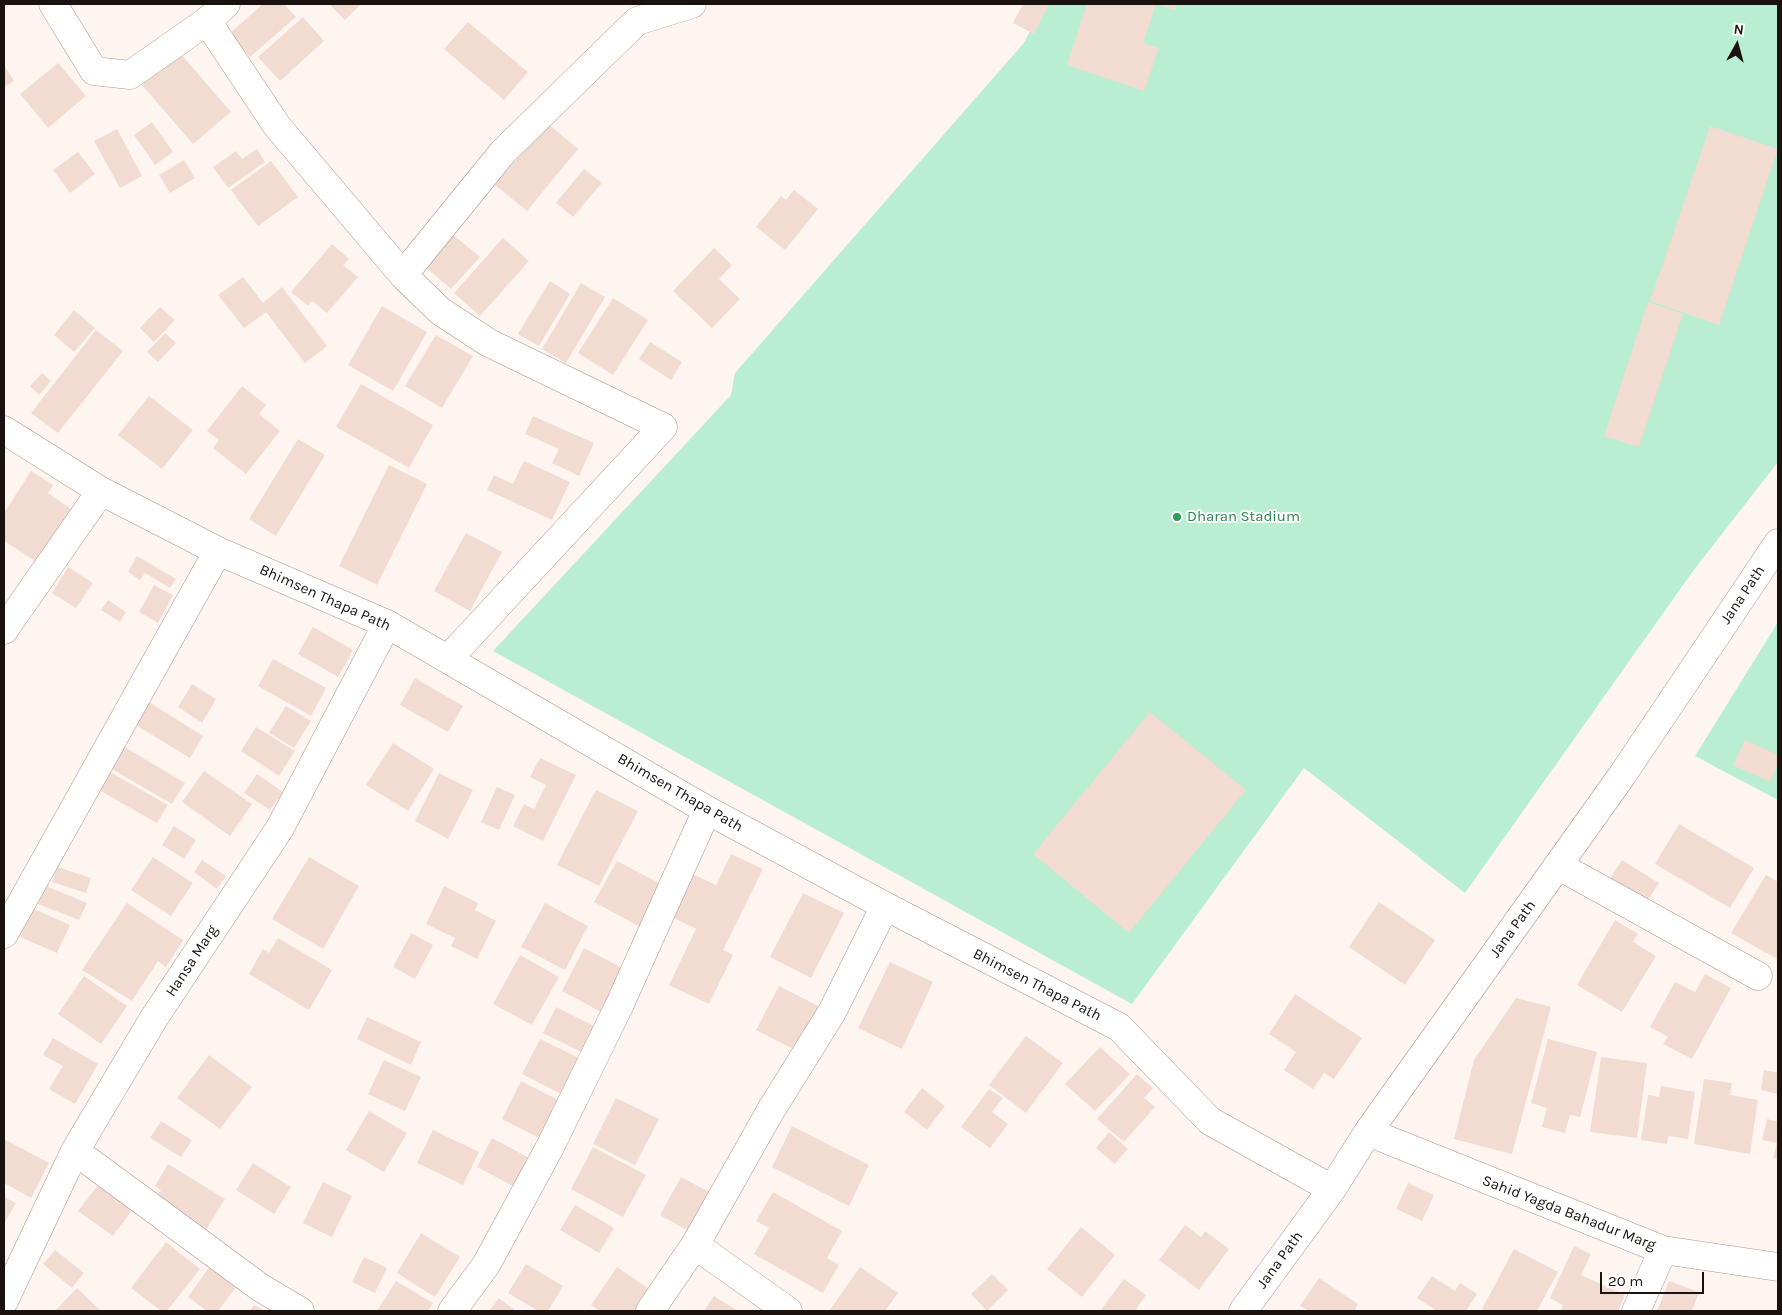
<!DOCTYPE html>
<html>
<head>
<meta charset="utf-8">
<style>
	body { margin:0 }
	#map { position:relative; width:1782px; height:1315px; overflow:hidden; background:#fef5f0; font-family:Karla,sans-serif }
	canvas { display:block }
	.frame { position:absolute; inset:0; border:5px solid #19120e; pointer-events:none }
	.north { position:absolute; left:1712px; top:20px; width:50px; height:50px; -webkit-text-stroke:4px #fff; paint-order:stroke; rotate:7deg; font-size:14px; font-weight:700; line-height:20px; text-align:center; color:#19120e }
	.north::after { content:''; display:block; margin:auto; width:18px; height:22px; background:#19120e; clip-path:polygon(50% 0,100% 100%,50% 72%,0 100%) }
	.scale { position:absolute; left:1600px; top:1272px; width:104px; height:22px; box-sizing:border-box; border:2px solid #19120e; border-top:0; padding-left:6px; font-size:15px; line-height:18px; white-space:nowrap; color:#19120e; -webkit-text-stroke:4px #fff; paint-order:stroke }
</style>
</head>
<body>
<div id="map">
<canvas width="1782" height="1315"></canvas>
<div class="frame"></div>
<div class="north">N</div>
<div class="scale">20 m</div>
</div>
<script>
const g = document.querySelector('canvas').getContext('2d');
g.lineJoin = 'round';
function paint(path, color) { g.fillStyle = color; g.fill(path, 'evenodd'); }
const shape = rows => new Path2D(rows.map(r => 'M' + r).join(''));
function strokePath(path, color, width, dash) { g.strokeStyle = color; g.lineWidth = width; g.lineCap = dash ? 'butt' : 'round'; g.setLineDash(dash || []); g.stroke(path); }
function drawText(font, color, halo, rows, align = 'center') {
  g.font = font + ' Karla,sans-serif'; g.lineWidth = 4; g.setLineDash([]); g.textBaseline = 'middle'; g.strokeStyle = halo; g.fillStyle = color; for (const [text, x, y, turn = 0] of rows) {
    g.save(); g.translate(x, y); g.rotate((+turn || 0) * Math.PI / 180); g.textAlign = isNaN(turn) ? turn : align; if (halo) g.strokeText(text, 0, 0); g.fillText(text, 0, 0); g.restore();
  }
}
paint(shape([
	[1046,4,1778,4,1778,462,1693,571,1465,893,1304,768,1132,1004,493,651,731,395,735,373,1023,44],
	[1778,622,1778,800,1695,756]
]), '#b9eed2');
paint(shape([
	[263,4,284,4,296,17,250,57,229,34],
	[329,4,361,4,345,20],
	[1023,4,1049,4,1034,34,1013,23],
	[1087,4,1156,4,1143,43,1159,48,1144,91,1067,65],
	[1157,4,1177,4,1175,10],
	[303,17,324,41,280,81,258,57],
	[468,22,528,72,504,100,444,49],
	[180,53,231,112,193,144,142,85],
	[58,63,86,96,48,128,20,94],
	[4,65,14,81,4,87],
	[152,122,173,152,155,165,134,135],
	[547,123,578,149,527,211,495,185],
	[1710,126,1778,149,1719,325,1650,301],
	[117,129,142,176,120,188,94,141],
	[257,149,265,162,228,188,213,167,236,151,242,159],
	[78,152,95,174,70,193,53,170],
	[184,160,195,178,170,193,159,175],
	[271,161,298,197,258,226,231,190],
	[584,169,602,183,573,217,556,203],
	[794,190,818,209,785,250,756,227,781,196,786,200],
	[450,232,480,257,451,289,422,264],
	[503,238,529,261,480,316,454,293],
	[332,244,349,259,343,265,358,277,327,313,312,301,308,306,291,292],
	[714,248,732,265,719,279,740,299,712,328,673,291],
	[243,277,263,303,282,287,327,346,305,363,266,312,244,328,218,295],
	[550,281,570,294,539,346,518,334],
	[581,283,605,297,566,363,542,349],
	[613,298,648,320,613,375,578,353],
	[1648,302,1683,314,1639,447,1604,436],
	[382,306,427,332,393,391,348,365],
	[160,307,175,320,154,342,140,328],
	[74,310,95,328,74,352,54,335],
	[96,330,123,351,58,433,31,413],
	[165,333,176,343,158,362,147,352],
	[436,335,473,356,442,408,405,386],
	[650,342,682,362,671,380,639,359],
	[42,373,51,381,39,395,30,386],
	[361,384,433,425,409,468,336,427],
	[242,386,266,405,259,414,280,431,246,474,213,448,219,440,207,431],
	[149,396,193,430,162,469,118,435],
	[533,416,594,443,579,476,552,463,559,449,525,434],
	[298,439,325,455,276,536,249,519],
	[524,461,570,482,552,520,487,490,494,475,513,484],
	[389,465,427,484,377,585,339,566],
	[31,471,53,485,48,493,72,510,37,562,4,541,4,513],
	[466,533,502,552,470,611,434,591],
	[137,556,176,579,170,588,145,573,140,580,128,572],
	[68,567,93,583,76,608,52,593],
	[154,585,173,595,158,623,139,612],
	[108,600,126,612,120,622,101,610],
	[313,627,353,650,338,677,298,654],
	[273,659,326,688,311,716,258,686],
	[415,678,463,706,448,732,400,705],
	[192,684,216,699,202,723,178,707],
	[149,702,203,736,190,758,134,724],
	[286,706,311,721,294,748,269,733],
	[1150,712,1246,790,1129,933,1033,854],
	[256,727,295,751,279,776,241,751],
	[1745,740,1778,755,1778,764,1770,782,1733,765],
	[393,743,434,769,408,811,366,785],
	[123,746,185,783,172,804,110,768],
	[540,758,576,775,543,841,513,826,524,804,534,809,546,785,530,777],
	[204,771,252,804,230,836,182,802],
	[110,772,168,805,157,823,99,790],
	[439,773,473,790,448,839,415,821],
	[257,774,283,792,270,810,244,793],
	[497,787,515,795,499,830,481,822],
	[596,790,638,811,599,886,557,865],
	[1679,824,1754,868,1730,908,1655,864],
	[174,826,196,840,184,859,162,845],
	[731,854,763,869,723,950,733,955,709,1004,669,985,696,929,670,916,691,873,716,885],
	[153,857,193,883,171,916,131,890],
	[309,857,359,886,323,949,272,919],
	[202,860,226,876,217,889,194,872],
	[1622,860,1659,883,1646,903,1609,880],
	[617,861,663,885,640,927,594,902],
	[57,867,91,878,86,893,52,882],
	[1766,875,1778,882,1777,959,1731,933],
	[46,886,87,903,79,920,38,904],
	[444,886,478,903,475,910,496,921,477,959,451,946,455,938,426,924],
	[803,893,844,913,811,978,770,957],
	[1379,902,1435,940,1405,985,1349,947],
	[127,903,183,940,166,967,158,961,132,1001,82,970],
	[545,903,588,926,565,970,521,947],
	[32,908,70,925,57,953,20,937],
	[1615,920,1638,934,1633,942,1656,956,1622,1012,1577,985],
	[411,933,433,945,415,979,393,967],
	[278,938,332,970,309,1010,249,974,263,949,269,953],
	[584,948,626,970,603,1013,562,991],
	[520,955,559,977,532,1025,493,1004],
	[890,962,933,982,902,1049,858,1028],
	[1705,974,1731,988,1692,1059,1663,1044,1668,1037,1650,1027,1675,982,1695,992],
	[84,976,127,1006,101,1044,58,1014],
	[779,986,822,1008,799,1052,756,1030],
	[1295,994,1362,1038,1334,1079,1324,1073,1313,1089,1284,1070,1296,1052,1269,1034],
	[1516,998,1551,1007,1512,1154,1454,1139,1474,1060],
	[556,1007,596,1027,583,1053,543,1033],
	[367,1017,421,1042,411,1065,357,1039],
	[1026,1036,1063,1063,1026,1113,989,1085],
	[53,1038,98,1064,75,1104,49,1089,63,1066,43,1055],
	[540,1039,585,1061,567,1097,522,1074],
	[1548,1039,1597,1052,1580,1117,1570,1115,1565,1133,1542,1127,1547,1108,1531,1103],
	[1100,1047,1130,1074,1095,1111,1065,1084],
	[209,1055,252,1087,220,1129,177,1098],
	[1601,1057,1647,1063,1637,1138,1590,1132],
	[384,1060,421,1077,405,1111,368,1094],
	[1764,1070,1778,1073,1778,1094,1761,1090],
	[1137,1074,1153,1088,1144,1098,1155,1107,1124,1142,1097,1119],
	[1704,1079,1732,1083,1730,1095,1758,1100,1750,1154,1694,1144],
	[521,1081,562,1102,543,1140,502,1119],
	[1661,1086,1695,1092,1688,1139,1668,1136,1667,1144,1641,1140,1648,1095,1659,1097],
	[922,1088,945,1106,927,1130,904,1112],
	[989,1089,1003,1098,992,1112,1008,1124,990,1148,961,1127],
	[616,1098,659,1119,635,1165,593,1144],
	[369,1111,407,1133,384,1172,346,1150],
	[1767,1119,1778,1122,1778,1159,1773,1158,1777,1143,1762,1140],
	[161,1121,192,1140,181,1157,150,1138],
	[792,1126,869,1165,849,1206,772,1167],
	[433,1130,479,1152,463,1185,417,1163],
	[1109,1132,1128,1149,1115,1164,1096,1148],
	[492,1138,533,1160,517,1188,477,1167],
	[4,1139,49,1163,31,1198,4,1183],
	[593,1147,646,1175,623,1217,571,1189],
	[253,1163,291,1187,274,1214,236,1190],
	[168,1164,225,1199,206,1230,155,1199,161,1190,155,1186],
	[681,1177,715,1195,694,1234,660,1215],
	[323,1182,352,1196,332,1237,303,1223],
	[1408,1183,1434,1195,1422,1221,1396,1209],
	[99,1184,133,1209,113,1236,78,1211],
	[773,1192,842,1231,827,1258,839,1265,823,1293,754,1254,769,1228,756,1221],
	[4,1197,16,1203,5,1222,4,1222],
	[575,1205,614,1228,599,1253,560,1230],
	[1185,1225,1201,1237,1205,1231,1229,1249,1199,1290,1159,1260],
	[1081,1227,1115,1255,1082,1297,1047,1269],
	[421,1233,460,1257,435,1297,397,1273],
	[166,1242,200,1269,167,1311,161,1311,131,1288],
	[1574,1246,1591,1254,1581,1275,1625,1295,1618,1311,1561,1311,1563,1305,1550,1298],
	[1514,1249,1558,1272,1537,1311,1486,1311,1482,1309],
	[55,1250,84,1273,72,1288,43,1264],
	[364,1257,387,1268,375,1293,352,1282],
	[526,1264,563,1286,548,1311,538,1311,508,1293],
	[210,1266,237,1286,218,1311,207,1311,188,1297],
	[617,1267,658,1295,646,1311,600,1311,591,1305],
	[860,1267,898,1293,885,1311,829,1311],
	[992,1274,1008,1290,987,1311,971,1294],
	[1432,1276,1455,1291,1460,1283,1477,1294,1466,1311,1437,1311,1417,1298],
	[1319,1278,1358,1304,1354,1311,1309,1311,1300,1306],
	[1124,1279,1146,1295,1135,1311,1100,1311],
	[396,1281,433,1303,428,1311,377,1311],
	[1669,1281,1699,1292,1692,1311,1657,1311],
	[77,1288,101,1311,55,1311],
	[714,1296,738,1311,704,1311],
	[499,1298,516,1311,489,1311],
	[254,1305,265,1311,250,1311]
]), '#f2dbd0');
const street = shape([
	[53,4,94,71,130,75,207,21,226,4],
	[207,21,277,126,403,275,440,311,489,343,663,427,448,659],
	[403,275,503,152,637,21,692,4],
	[4,430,101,491,218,551,387,624,707,810,885,906,1119,1027,1210,1121,1332,1189],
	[4,630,101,491],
	[1559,866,1758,976],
	[4,934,218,551],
	[1368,1132,1663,1250,1778,1267],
	[75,1151,261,1288,300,1311],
	[695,1245,788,1311],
	[4,1301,75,1151,154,1018,280,828,387,624],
	[452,1311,486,1265,550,1147,619,1006,707,810],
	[650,1311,695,1245,771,1110,832,1012,885,906],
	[1243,1311,1332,1189,1368,1132,1623,774,1778,543],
	[1636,1311,1663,1250]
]);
strokePath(street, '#ab968b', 29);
strokePath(street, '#fff', 28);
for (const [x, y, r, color] of [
	[1177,517,5,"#2e9e5b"]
]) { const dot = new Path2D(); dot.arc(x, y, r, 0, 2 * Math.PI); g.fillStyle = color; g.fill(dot); strokePath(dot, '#fff', 2); }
drawText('15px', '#27864d', '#fff', [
	["Dharan Stadium",1187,517]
], 'left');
drawText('15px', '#19120e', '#fff', [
	["Jana Path",1743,595,-56],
	["Bhimsen Thapa Path",325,598,24],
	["Bhimsen Thapa Path",680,793,30],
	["Jana Path",1513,929,-54],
	["Hansa Marg",192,961,-57],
	["Bhimsen Thapa Path",1037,985,27],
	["Sahid Yagda Bahadur Marg",1569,1213,21],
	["Jana Path",1280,1260,-54]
]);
</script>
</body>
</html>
